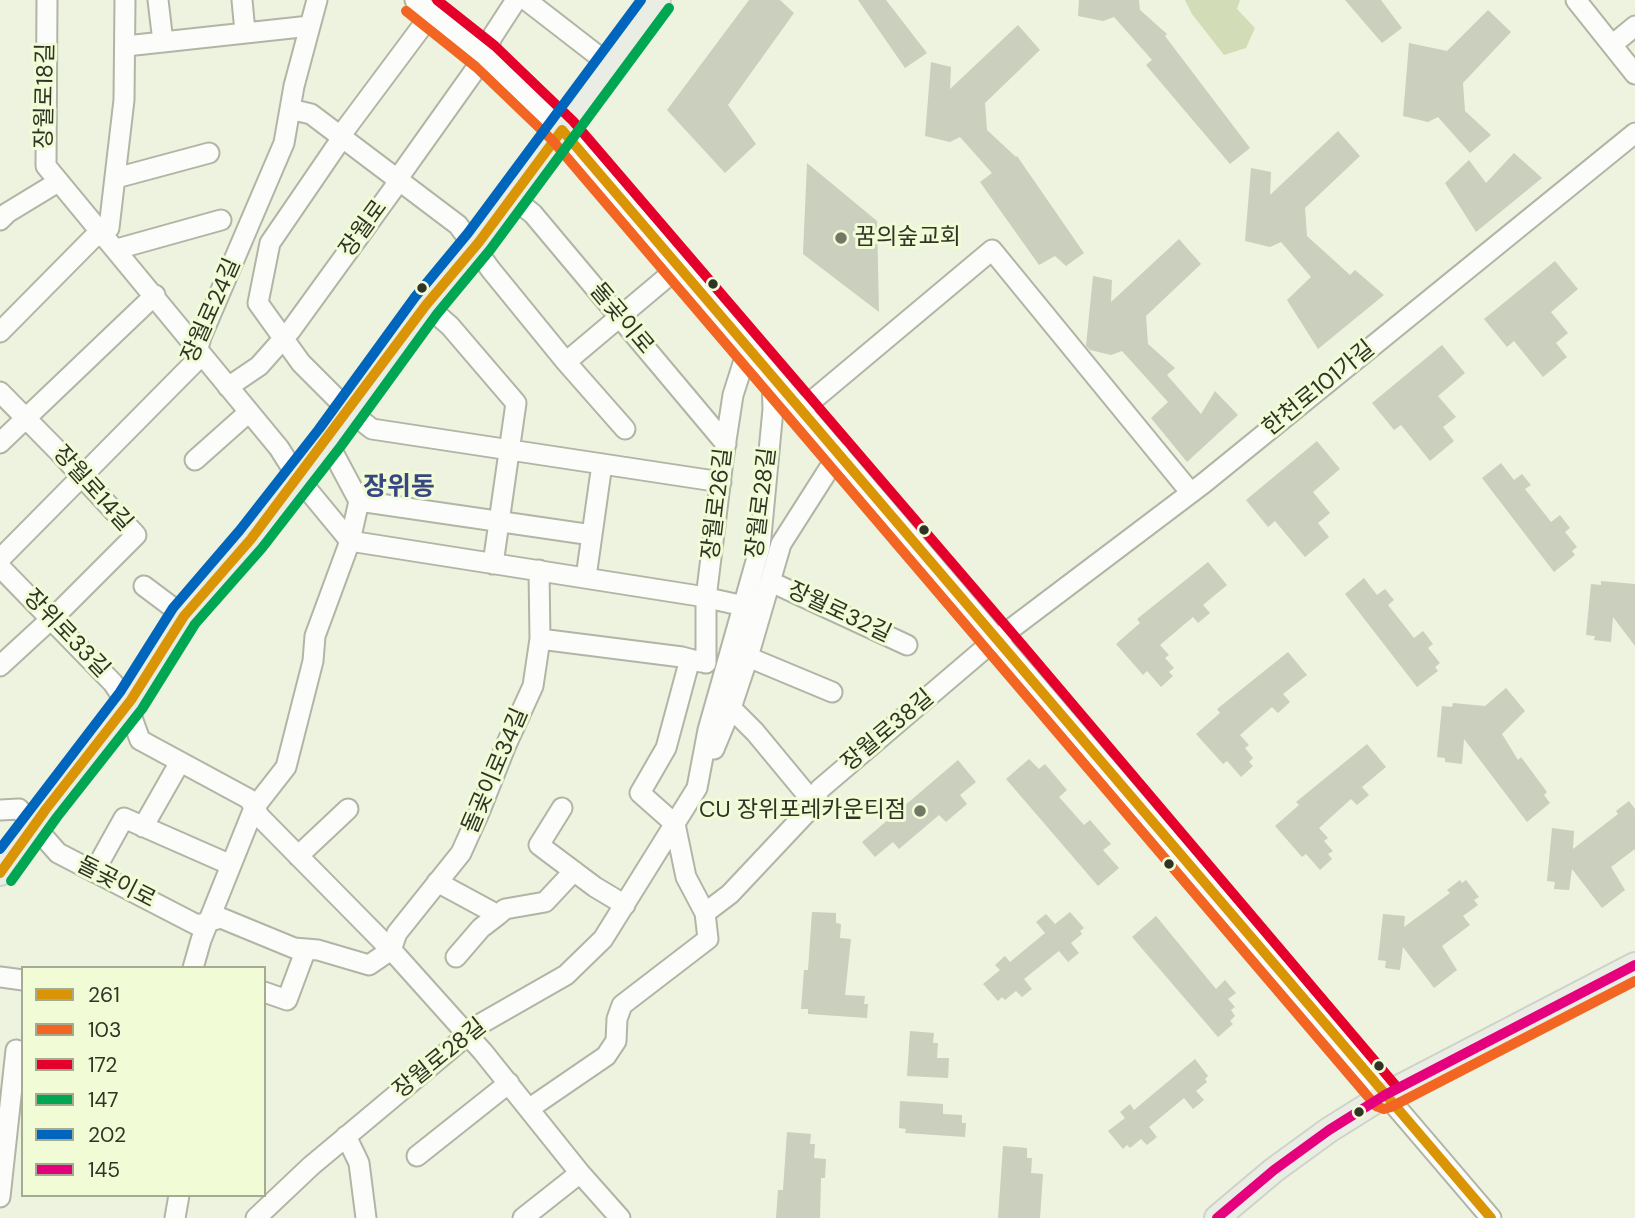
<!DOCTYPE html>
<html>
<head>
<meta charset="utf-8">
<style>
	body { margin:0 }
	#map { position:relative; width:1635px; height:1218px; overflow:hidden; background:#edf3de; font-family:"DM Sans",sans-serif }
	canvas { display:block }
	.legend { position:absolute; left:21px; top:966px; width:245px; height:231px; box-sizing:border-box; background:#f1fbd6; border:2px solid #a4ab90; margin:0; padding:9px 12px; list-style:none; font-size:21px; color:#303426 }
	.legend li { display:flex; align-items:center; gap:14px; height:35px }
	.legend b { width:35px; border:2px solid #a4ab90 }
</style>
</head>
<body>
<div id="map">
<canvas width="1635" height="1218"></canvas>
<ul class="legend">
<li><b style="height:9px;background:#d99506"></b>261</li>
<li><b style="height:9px;background:#f26522"></b>103</li>
<li><b style="height:9px;background:#e4002b"></b>172</li>
<li><b style="height:9px;background:#00a651"></b>147</li>
<li><b style="height:9px;background:#0065bd"></b>202</li>
<li><b style="height:9px;background:#e5007d"></b>145</li>
</ul>
</div>
<script>
const g = document.querySelector('canvas').getContext('2d');
g.lineJoin = 'round';
function paint(path, color) { g.fillStyle = color; g.fill(path, 'evenodd'); }
const shape = rows => new Path2D(rows.map(r => 'M' + r).join(''));
function strokePath(path, color, width, dash) { g.strokeStyle = color; g.lineWidth = width; g.lineCap = dash ? 'butt' : 'round'; g.setLineDash(dash || []); g.stroke(path); }
function drawText(font, color, halo, rows, align = 'center') {
  g.font = font + ' "DM Sans","Noto Sans KR",sans-serif'; g.lineWidth = 6; g.setLineDash([]); g.textBaseline = 'middle'; g.strokeStyle = halo; g.fillStyle = color; for (const [text, x, y, turn = 0] of rows) {
    g.save(); g.translate(x, y); g.rotate((+turn || 0) * Math.PI / 180); g.textAlign = isNaN(turn) ? turn : align; if (halo) g.strokeText(text, 0, 0); g.fillText(text, 0, 0); g.restore();
  }
}
paint(shape([
	[1185,0,1240,0,1237,9,1255,28,1246,48,1224,55,1192,14]
]), '#d2dcb6');
paint(shape([
	[749,0,780,0,794,13,728,105,756,144,725,173,667,110],
	[858,0,886,0,927,53,905,68],
	[1079,0,1139,0,1140,10,1167,34,1165,36,1250,148,1230,164,1146,65,1152,60,1114,17,1103,21,1078,16],
	[1345,0,1381,0,1402,28,1382,43],
	[1488,10,1511,32,1463,83,1465,111,1491,135,1470,153,1438,117,1428,122,1403,116,1409,43,1447,51],
	[1018,25,1040,50,985,103,987,130,1016,157,1017,156,1084,253,1066,266,1055,256,1039,265,980,182,992,173,960,137,950,142,925,136,931,62,951,67,950,89],
	[1338,131,1360,156,1305,208,1307,236,1350,275,1355,270,1384,295,1318,349,1287,300,1311,277,1281,242,1270,247,1245,241,1251,168,1271,172,1270,195],
	[1514,153,1542,178,1476,232,1445,183,1469,160,1486,183],
	[807,163,877,221,879,312,803,254],
	[1179,239,1201,264,1146,316,1148,344,1175,368,1167,375,1201,414,1215,391,1238,415,1187,462,1151,418,1168,402,1122,351,1111,355,1090,350,1086,346,1093,276,1112,280,1111,302],
	[1555,261,1578,289,1551,312,1568,333,1556,343,1567,357,1543,377,1514,341,1507,347,1484,319],
	[1442,345,1465,373,1438,396,1456,417,1443,427,1454,441,1430,461,1401,425,1394,430,1372,403],
	[1317,441,1340,469,1313,492,1330,513,1318,523,1329,537,1305,557,1275,521,1268,527,1246,500],
	[1501,463,1514,480,1522,474,1531,485,1525,489,1551,522,1560,515,1570,528,1565,532,1577,547,1572,551,1575,555,1554,572,1482,478],
	[1208,562,1227,585,1203,605,1210,613,1198,623,1193,617,1160,645,1169,655,1165,658,1174,668,1169,672,1173,676,1161,687,1147,671,1143,675,1116,644,1140,623,1137,619],
	[1364,578,1377,595,1385,589,1394,600,1388,605,1414,638,1423,631,1433,644,1428,648,1440,663,1435,667,1438,671,1417,687,1345,594],
	[1601,581,1635,584,1635,646,1613,617,1611,642,1594,640,1595,636,1586,635,1591,584,1601,585],
	[1288,652,1307,675,1283,694,1290,702,1278,713,1272,707,1240,735,1249,745,1245,748,1253,758,1249,762,1253,766,1241,777,1227,761,1223,764,1196,734,1220,713,1217,709],
	[1506,688,1525,711,1502,734,1518,760,1521,757,1547,792,1544,795,1550,803,1527,822,1464,739,1462,764,1445,762,1445,758,1437,757,1442,706,1452,707,1453,703,1485,706],
	[1367,744,1386,767,1362,787,1369,795,1357,805,1351,799,1319,828,1328,838,1324,841,1333,851,1328,854,1332,859,1320,870,1306,854,1302,857,1275,826,1299,805,1296,802],
	[1029,759,1039,769,1045,764,1067,790,1059,797,1084,825,1090,820,1111,844,1103,850,1119,868,1098,886,1006,779],
	[958,760,976,782,960,795,967,804,946,822,939,815,899,849,893,842,875,857,862,842],
	[1629,801,1635,809,1635,849,1611,867,1625,890,1602,908,1572,869,1569,890,1554,889,1555,882,1547,881,1552,828,1574,831,1573,849,1618,814,1616,811],
	[1460,880,1462,883,1466,880,1479,897,1474,900,1478,905,1463,916,1470,925,1442,946,1457,970,1434,988,1403,947,1400,970,1385,968,1386,961,1378,960,1383,914,1405,916,1404,927,1450,893,1447,890],
	[812,912,836,913,836,923,841,924,840,938,851,939,845,995,865,996,864,1004,868,1004,867,1018,808,1014,808,1009,801,1009,804,970,808,970],
	[1070,912,1084,928,1080,931,1082,934,1071,943,1079,953,1068,962,1059,951,1024,979,1032,989,1022,997,1016,991,1005,1000,1002,997,998,1001,983,984,1000,970,995,965,1005,956,1010,962,1045,933,1036,922,1046,914,1055,924],
	[1156,916,1216,989,1225,980,1236,993,1228,999,1235,1007,1231,1010,1235,1016,1230,1021,1233,1024,1218,1037,1132,937],
	[910,1031,934,1033,933,1043,938,1043,937,1058,949,1058,948,1078,907,1076],
	[1195,1059,1208,1076,1205,1079,1207,1082,1196,1091,1204,1100,1193,1109,1184,1098,1149,1127,1157,1137,1147,1145,1141,1139,1130,1148,1127,1145,1123,1149,1108,1131,1125,1118,1120,1112,1130,1104,1134,1110],
	[900,1101,943,1104,943,1114,962,1115,962,1123,966,1123,965,1137,905,1133,906,1129,899,1128],
	[787,1132,811,1134,810,1144,815,1144,814,1158,826,1159,825,1178,821,1178,820,1218,776,1218,778,1190,783,1190],
	[1003,1146,1027,1148,1027,1158,1032,1158,1031,1173,1043,1174,1040,1218,998,1218]
]), '#cacfbe');
const minor = shape([
	[47,0,46,166,279,448,298,478,350,541,699,596,744,606],
	[158,0,163,42],
	[242,0,245,32],
	[415,0,485,56,562,130,1491,1218],
	[526,0,610,65],
	[1576,0,1635,74],
	[432,13,344,131,337,145,270,243,258,303,301,363,349,411,372,429,721,482],
	[1612,45,1635,26],
	[126,46,310,26],
	[290,109,311,114,458,225,491,270,566,362,625,429],
	[116,178,209,153],
	[512,197,533,214,726,444],
	[0,220,7,213,58,182],
	[117,249,221,220],
	[426,305,450,326,516,403,493,564],
	[0,332,92,239,109,228,124,100,125,0],
	[566,362,679,267],
	[228,387,259,366,291,330,394,188,401,174,485,56,492,37,516,0],
	[0,392,59,452,136,535,63,608,0,666],
	[801,410,992,250,1191,493],
	[327,441,359,501,592,535],
	[0,443,155,295],
	[195,460,249,412],
	[0,559,194,363,201,337,284,143,294,86,317,0],
	[0,567,113,683,127,704,140,740,249,799,260,817,396,955,483,1052,580,1173,620,1218],
	[586,577,602,464],
	[771,582,907,645],
	[144,586,184,616],
	[540,639,682,657,701,662],
	[748,657,832,692],
	[706,663,706,598,723,460,733,395,748,348],
	[731,708,755,732,813,802],
	[714,749,731,708,748,657,781,544,839,453],
	[562,808,539,845,595,887,625,905],
	[0,810,19,809,58,853,197,925,221,918,294,948,318,950,369,965,391,950,397,933,461,853,479,813,506,745,533,686,540,639,539,570],
	[143,827,180,762],
	[298,856,348,809],
	[94,872,124,818,231,865],
	[437,882,498,915,505,909,545,902,574,871],
	[705,913,730,894,809,810,820,789,983,650,1204,483,1635,133],
	[456,957,481,928,498,915],
	[193,968,201,940,254,808,286,767,313,661,315,636,350,541,359,501],
	[0,977,23,980],
	[264,992,287,1000,306,949],
	[530,1108,606,1056,616,1041,617,1019,622,1005,708,939,705,913,686,877,675,824,640,793,666,748,690,659],
	[346,1136,359,1163,366,1218],
	[417,1156,509,1083],
	[0,1197,16,1050],
	[175,1218,179,1195],
	[256,1218,311,1166,482,1023,566,975,603,939,697,788,708,730,760,547,773,409,772,376],
	[523,1218,580,1173]
]);
const major = shape([
	[0,873,46,809,131,700,184,616,251,539,330,437,426,305,479,242,658,0],
	[1217,1218,1274,1170,1329,1130,1385,1095,1635,965]
]);
strokePath(minor, '#b1b5a6', 23);
strokePath(major, '#cfd2c8', 28);
strokePath(minor, '#fcfdfa', 19);
strokePath(major, '#eaede3', 24);
strokePath(shape([
	[0,873,46,809,131,700,184,616,251,539,426,305,479,242,562,130,1491,1218]
]), '#d99506', 10);
strokePath(shape([
	[406,11,476,67,552,140,1376,1106,1384,1109,1391,1107,1635,981]
]), '#f26522', 10);
strokePath(shape([
	[437,0,495,46,573,121,1024,647,1396,1086]
]), '#e4002b', 10);
strokePath(shape([
	[11,881,57,817,142,709,195,624,262,548,341,446,437,314,490,250,669,8]
]), '#00a651', 10);
strokePath(shape([
	[0,849,120,692,173,608,240,530,319,429,415,297,468,233,641,0]
]), '#0065bd', 10);
strokePath(shape([
	[1217,1218,1274,1170,1329,1130,1385,1095,1635,965]
]), '#e5007d', 10);
for (const [x, y, r, color] of [
	[841,238,7,"#727766"],
	[713,284,6,"#303426"],
	[422,288,6,"#303426"],
	[924,530,6,"#303426"],
	[920,811,7,"#727766"],
	[1169,864,6,"#303426"],
	[1379,1066,6,"#303426"],
	[1359,1112,6,"#303426"]
]) { const dot = new Path2D(); dot.arc(x, y, r, 0, 2 * Math.PI); g.fillStyle = color; g.fill(dot); strokePath(dot, '#f1fbd6', 2.5); }
drawText('23px', '#303426', '#f1fbd6', [
	["장월로18길",46,96,-89],
	["장월로",364,229,-54],
	["장월로24길",212,311,-66],
	["돌곶이로",621,319,50],
	["한천로101가길",1319,389,-39],
	["장월로14길",92,489,48],
	["장월로28길",762,503,-83],
	["장월로26길",718,504,-83],
	["장월로32길",839,613,25],
	["장위로33길",66,634,46],
	["장월로38길",888,731,-40],
	["돌곶이로34길",496,771,-67],
	["돌곶이로",116,883,27],
	["장월로28길",440,1059,-39]
]);
drawText('23px', '#303426', '#f1fbd6', [
	["꿈의숲교회",855,238],
	["CU 장위포레카운티점",906,811,"right"]
], 'left');
drawText('bold 26px', '#384782', '#f1fbd6', [
	["장위동",399,488]
]);
</script>
</body>
</html>
